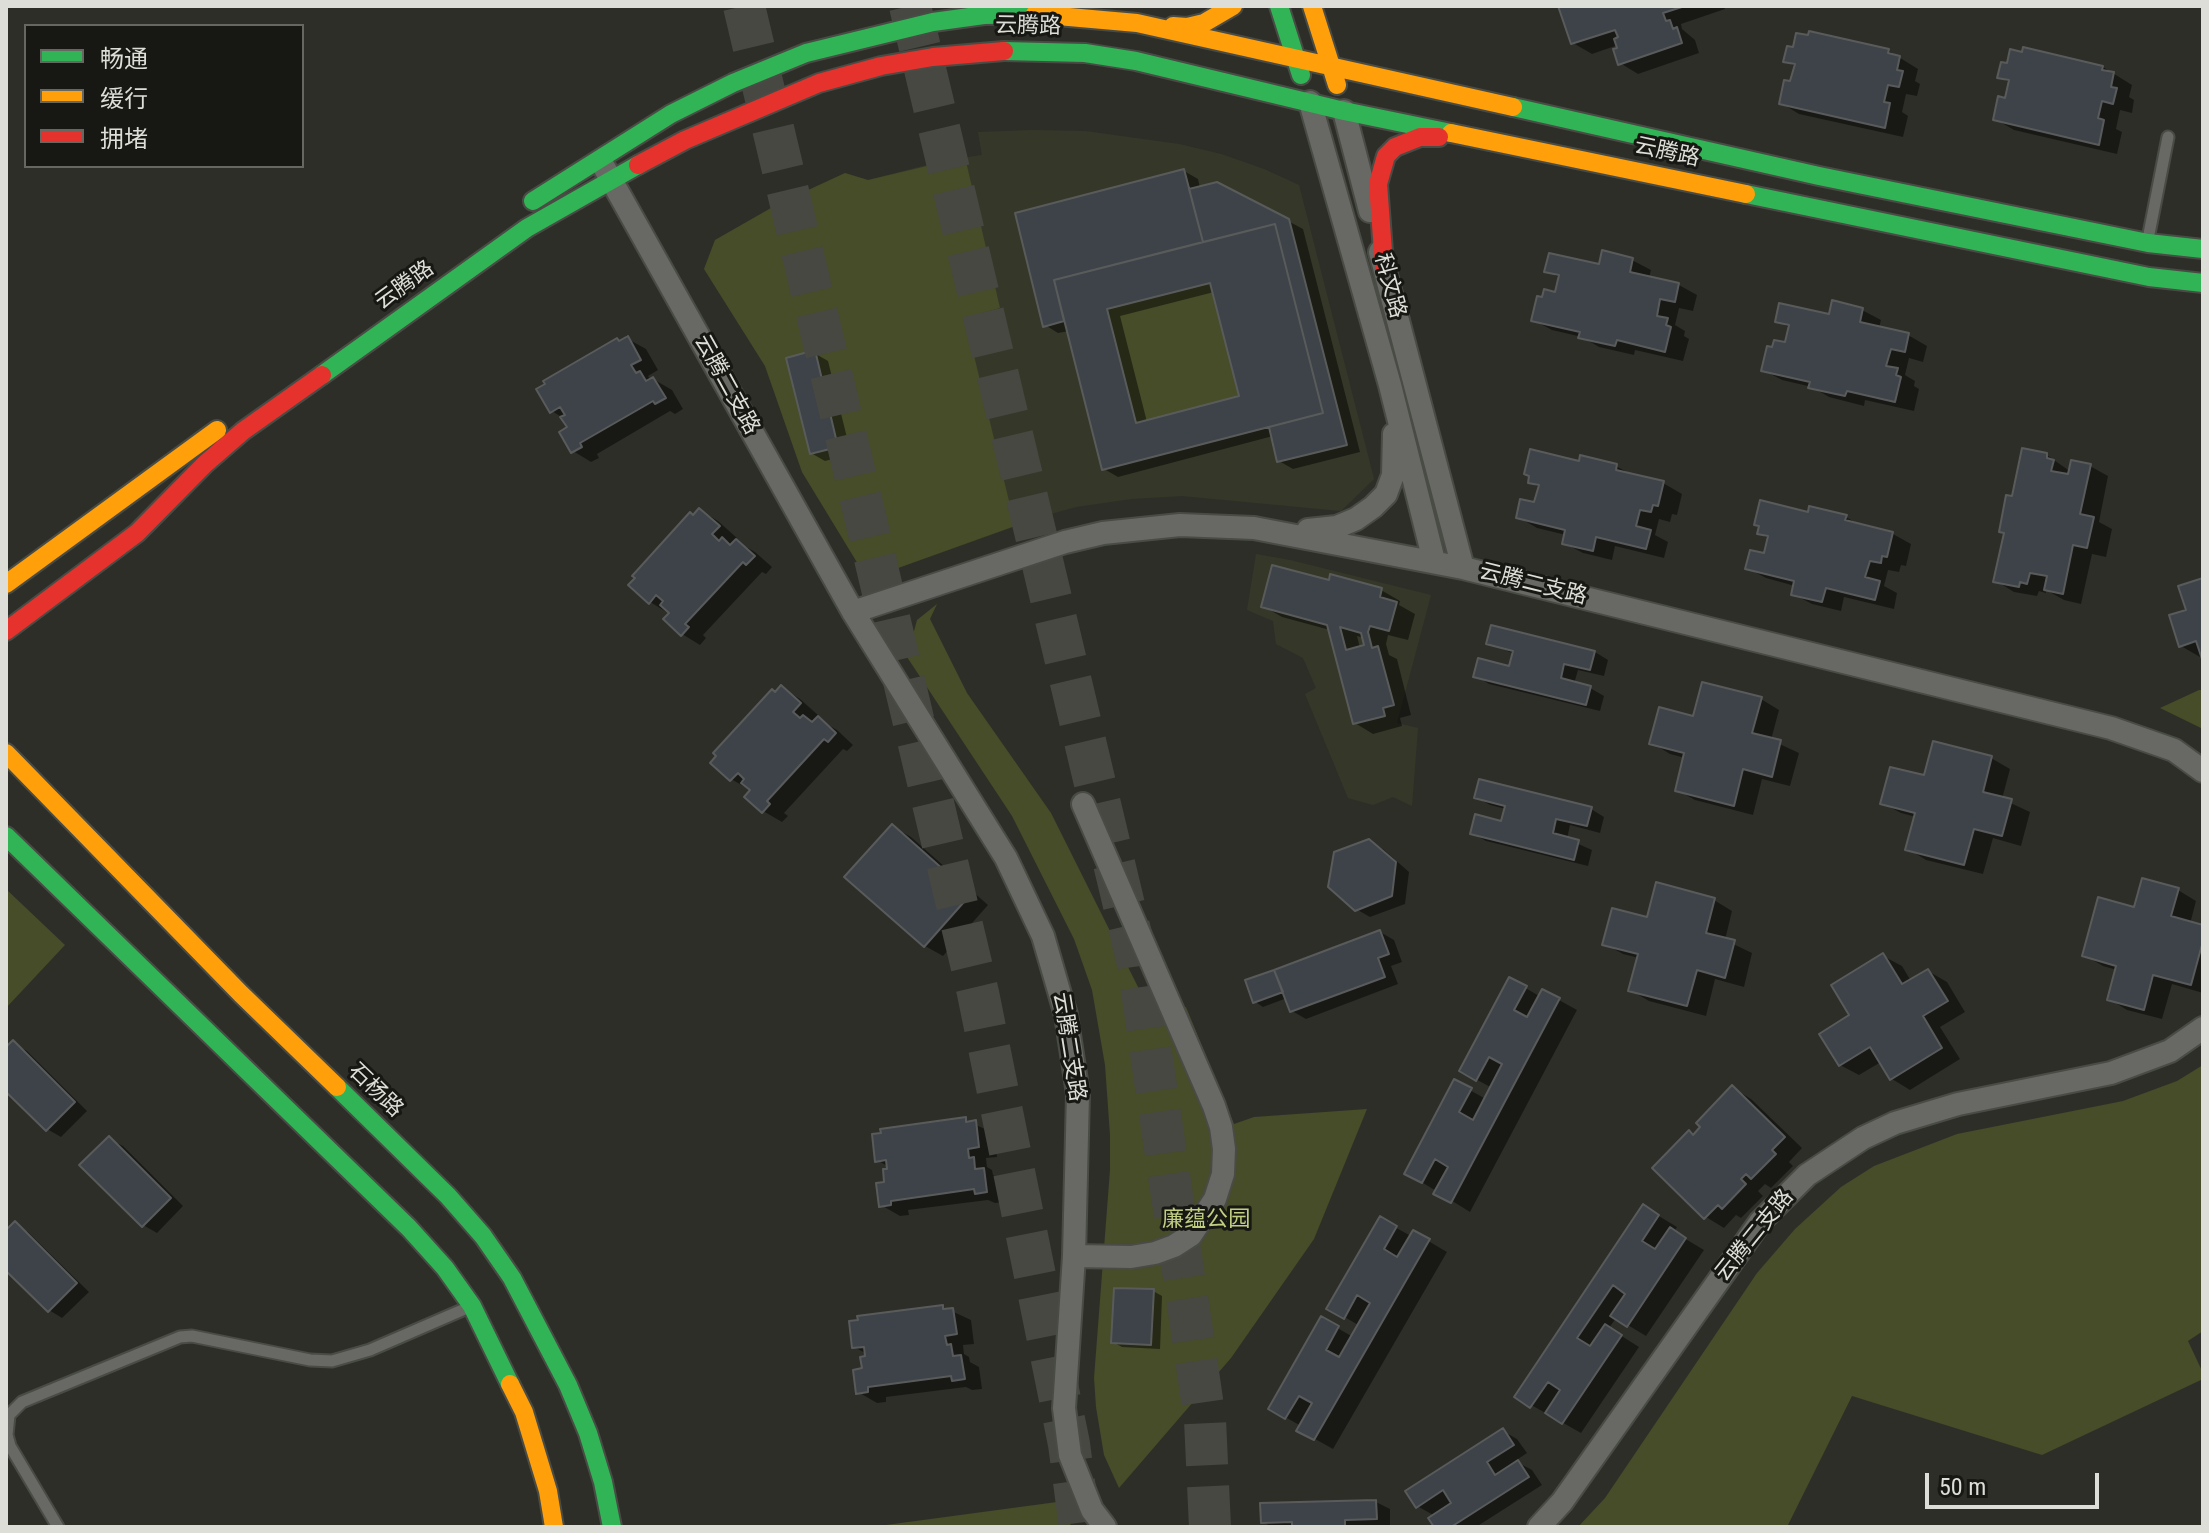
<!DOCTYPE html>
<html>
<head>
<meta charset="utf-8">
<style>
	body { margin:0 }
	#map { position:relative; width:2209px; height:1533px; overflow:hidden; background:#2e2e29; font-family:"Roboto Condensed","Noto Sans SC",sans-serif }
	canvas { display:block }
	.frame { position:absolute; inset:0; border:8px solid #dcded7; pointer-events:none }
	.legend { position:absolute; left:24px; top:24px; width:280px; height:144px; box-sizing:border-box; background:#171813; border:2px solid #666761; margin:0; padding:10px 14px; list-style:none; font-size:24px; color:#dcded7 }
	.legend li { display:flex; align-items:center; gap:16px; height:40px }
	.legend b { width:40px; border:2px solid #666761 }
	.scale { position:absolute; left:1925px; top:1473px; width:174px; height:36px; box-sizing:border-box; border:4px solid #dcded7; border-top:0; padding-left:10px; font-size:24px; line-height:28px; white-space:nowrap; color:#dcded7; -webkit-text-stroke:6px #171813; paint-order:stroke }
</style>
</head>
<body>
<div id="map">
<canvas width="2209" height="1533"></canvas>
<div class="frame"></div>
<ul class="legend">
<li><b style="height:10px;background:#30b455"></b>畅通</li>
<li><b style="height:10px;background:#ff9f0a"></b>缓行</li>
<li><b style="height:10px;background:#e5322d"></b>拥堵</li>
</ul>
<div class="scale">50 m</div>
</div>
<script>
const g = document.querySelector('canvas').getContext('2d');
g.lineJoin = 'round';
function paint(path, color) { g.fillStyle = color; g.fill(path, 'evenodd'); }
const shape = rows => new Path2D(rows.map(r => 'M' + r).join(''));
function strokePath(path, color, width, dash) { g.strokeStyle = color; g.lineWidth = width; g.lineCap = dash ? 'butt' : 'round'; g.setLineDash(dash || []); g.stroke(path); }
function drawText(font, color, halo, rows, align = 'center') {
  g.font = font + ' "Roboto Condensed","Noto Sans SC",sans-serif'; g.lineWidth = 6; g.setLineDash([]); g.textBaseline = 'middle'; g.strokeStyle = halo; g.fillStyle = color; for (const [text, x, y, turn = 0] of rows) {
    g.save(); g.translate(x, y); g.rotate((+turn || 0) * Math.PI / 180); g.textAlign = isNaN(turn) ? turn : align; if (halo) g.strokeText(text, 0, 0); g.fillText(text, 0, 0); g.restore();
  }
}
paint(shape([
	[1032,130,1085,131,1179,144,1221,154,1264,169,1299,185,1374,479,1341,511,1182,496,1131,499,1076,507,1047,515,887,572,858,564,802,472,765,366,704,269,715,240,778,204,845,173,868,180,942,161,982,155,978,132],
	[1256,554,1290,560,1431,595,1397,723,1418,728,1412,806,1393,797,1373,805,1348,798,1305,694,1316,688,1303,658,1276,644,1273,621,1247,610]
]), '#353828');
paint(shape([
	[965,157,1000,308,965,318,1015,526,887,572,858,564,802,472,765,366,704,269,715,240,778,204,845,173,868,180],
	[814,351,838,447,810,454,787,358],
	[1210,283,1239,396,1136,423,1107,309],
	[937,604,930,619,967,693,1051,813,1153,1017,1186,1007,1234,1124,1254,1117,1367,1109,1314,1239,1231,1358,1119,1488,1104,1455,1096,1407,1094,1378,1110,1170,1110,1135,1105,1065,1092,990,1074,939,1012,816,907,657,917,620],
	[2199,690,2203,690,2203,729,2160,708],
	[6,889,65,945,6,1008],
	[2203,1065,2203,1331,2188,1341,2203,1373,2203,1379,2042,1455,1852,1396,1787,1527,1578,1527,1605,1498,1757,1273,1795,1229,1841,1187,1874,1166,1957,1134,2123,1101,2177,1081],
	[1057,1502,1072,1527,871,1527]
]), '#464d28');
paint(shape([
	[1560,6,1724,6,1725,9,1681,24,1682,29,1695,40,1699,53,1638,74,1620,63,1618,45,1592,54,1573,43],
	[1810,33,1889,51,1918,69,1915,81,1920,84,1917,96,1906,94,1902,112,1908,116,1903,137,1799,114,1781,103,1792,83,1796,67,1786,61,1794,49,1809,38],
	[2103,67,2132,85,2129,97,2134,100,2132,113,2120,110,2116,129,2122,132,2117,154,2014,130,1995,119,2006,100,2010,83,2000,77],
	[1184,171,1198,179,1200,188,1288,221,1303,229,1360,452,1293,469,1279,461,1273,436,1118,477,1104,469,1069,331,1058,333,1045,325,1017,215],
	[1214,292,1241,398,1147,422,1120,316],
	[1632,260,1651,270,1649,278,1679,285,1697,295,1693,311,1679,308,1675,325,1685,331,1684,336,1689,339,1683,361,1635,350,1634,355,1599,347,1582,337,1552,330,1533,320,1556,294,1560,278,1547,271,1600,267],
	[1862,310,1881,320,1879,328,1908,335,1927,346,1923,362,1909,358,1905,375,1915,381,1914,386,1919,389,1914,411,1865,400,1864,406,1829,397,1812,387,1782,380,1763,370,1786,344,1790,328,1777,321,1830,317],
	[628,339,646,349,658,370,648,376,651,380,653,379,672,390,683,409,675,414,670,411,597,454,599,458,591,462,573,451,569,428,563,418,552,411,617,340,621,342],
	[814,353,828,361,851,454,825,461,811,453],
	[2047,455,2071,472,2090,466,2108,476,2099,522,2112,529,2106,557,2092,554,2081,604,2064,600,2046,590,2046,593,2039,591,2037,596,2014,592,1996,581,2013,499],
	[1580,464,1616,466,1634,476,1663,483,1682,494,1677,515,1672,514,1670,522,1659,519,1655,535,1668,542,1664,558,1615,546,1612,560,1583,553,1564,543,1566,535,1537,528,1518,517,1536,505,1540,488,1530,482],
	[700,510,718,521,737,538,734,540,755,552,772,567,766,574,762,572,703,635,706,638,700,645,682,634,670,614,650,602],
	[1810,514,1846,517,1863,527,1893,534,1911,544,1906,566,1901,565,1899,572,1888,570,1884,586,1897,593,1894,609,1844,597,1841,611,1812,604,1793,594,1795,586,1766,578,1747,568,1765,556,1769,539,1759,533],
	[2203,580,2203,655,2200,657,2181,646,2189,611],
	[1330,582,1381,590,1400,601,1399,605,1415,614,1408,640,1388,635,1386,644,1389,655,1397,659,1411,715,1400,718,1402,726,1373,734,1355,723,1330,630,1282,617,1263,606],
	[1357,636,1364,638,1366,646,1360,648],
	[1493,627,1595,652,1608,660,1604,676,1578,670,1574,684,1590,688,1604,696,1600,711,1489,684,1476,676,1511,668,1514,654,1489,643],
	[782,688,800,699,818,715,816,718,837,730,853,745,847,751,843,749,784,813,788,816,782,822,763,811,752,791,731,779,776,694],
	[1761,699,1779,710,1771,740,1799,753,1790,786,1762,779,1753,815,1695,800,1677,790,1685,758,1670,754,1652,743,1695,719],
	[1934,744,1991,758,2010,769,2002,799,2030,812,2021,846,1993,838,1983,874,1926,860,1908,849,1916,817,1901,813,1882,803,1925,778],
	[1476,797,1591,809,1604,817,1600,833,1570,825,1567,839,1592,850,1588,866,1486,841,1472,833,1503,823,1506,809,1490,805],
	[892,826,911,837,988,905,943,956,925,946],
	[1369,841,1383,849,1409,872,1405,904,1370,917,1356,909],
	[2178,890,2196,901,2190,924,2203,927,2203,993,2172,984,2162,1019,2127,1010,2109,999,2117,970,2103,966,2084,955,2135,909],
	[1714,900,1732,911,1725,940,1752,953,1744,987,1715,979,1706,1016,1649,1001,1630,990,1639,958,1623,954,1605,944,1648,919],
	[1380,932,1394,940,1402,962,1391,966,1398,984,1306,1019,1292,1011,1287,998,1263,1007,1254,1001],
	[1883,956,1902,966,1911,981,1928,971,1947,982,1965,1012,1940,1027,1960,1059,1910,1090,1892,1079,1881,1062,1859,1075,1840,1065],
	[1510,979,1541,997,1559,1000,1577,1010,1470,1212,1407,1173,1455,1082,1486,1099,1492,1088,1461,1071],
	[13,1043,27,1051,87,1111,61,1137,47,1129,6,1089,6,1050],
	[1733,1088,1751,1099,1802,1148,1789,1162,1793,1166,1771,1188,1765,1184,1758,1191,1763,1196,1741,1218,1736,1215,1724,1228,1706,1217,1689,1133,1695,1136],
	[965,1120,994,1133,997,1157,986,1158,987,1167,992,1170,993,1175,1002,1181,1005,1202,995,1203,988,1200,908,1210,909,1215,900,1216,881,1205,889,1167,877,1160],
	[109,1139,123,1146,183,1206,157,1233,143,1225],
	[1644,1207,1677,1227,1674,1232,1704,1250,1646,1336,1616,1318,1609,1328,1639,1347,1581,1433,1517,1397],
	[1380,1219,1411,1236,1413,1232,1447,1252,1333,1449,1299,1430,1301,1426,1271,1409,1322,1319,1353,1337,1360,1326,1329,1308],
	[15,1224,28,1232,89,1292,62,1318,49,1310,6,1268,6,1233],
	[1153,1291,1162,1296,1160,1349,1122,1347,1113,1342],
	[943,1307,971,1320,974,1344,963,1345,964,1354,969,1357,970,1362,979,1367,982,1389,972,1390,966,1387,886,1397,886,1402,877,1403,858,1392,867,1358,867,1354,854,1347],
	[1503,1431,1517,1439,1527,1453,1515,1461,1532,1470,1542,1485,1476,1527,1436,1527,1435,1516,1417,1506],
	[1376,1502,1390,1509,1390,1526,1272,1527,1263,1522]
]), '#0007');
const building = shape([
	[1558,6,1685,6,1663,13,1666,21,1670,20,1673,29,1677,27,1682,43,1618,65,1613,49,1617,48,1614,39,1618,37,1615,30,1571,44,1558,6],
	[1809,31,1889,49,1888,53,1900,56,1897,70,1903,71,1899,87,1888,85,1884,102,1890,103,1885,128,1779,104,1784,80,1790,81,1795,64,1783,62,1787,46,1793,47,1796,33,1808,35,1809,31],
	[2023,47,2103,66,2102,70,2114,72,2111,87,2117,88,2113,104,2102,101,2098,118,2104,120,2099,145,1993,120,1998,96,2005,98,2009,80,1997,78,2001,62,2007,63,2010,49,2022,52,2023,47],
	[1184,169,1203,242,1054,280,1064,321,1043,327,1015,213,1184,169],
	[1217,182,1289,219,1347,445,1277,462,1269,427,1323,413,1275,224,1203,242,1189,189,1217,182],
	[1275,224,1323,413,1102,470,1054,280,1275,224],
	[1210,283,1239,396,1136,423,1107,309,1210,283],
	[1602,250,1633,258,1630,272,1679,283,1675,302,1660,299,1657,316,1668,318,1666,325,1671,327,1665,352,1617,340,1615,346,1578,338,1580,332,1531,321,1537,296,1542,297,1544,289,1555,292,1559,275,1544,272,1549,253,1599,264,1602,250],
	[1832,300,1863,308,1860,322,1909,333,1905,352,1891,349,1886,366,1898,368,1896,375,1901,377,1895,402,1847,391,1845,396,1808,388,1810,382,1761,371,1767,346,1772,347,1774,340,1785,342,1789,325,1775,322,1779,303,1829,314,1832,300],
	[628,336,641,360,631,365,636,373,640,371,646,381,653,377,666,398,655,404,653,401,580,443,582,447,571,453,559,432,567,427,560,417,565,415,560,407,550,413,536,389,545,384,543,381,617,338,619,341,628,336],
	[815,350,838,447,810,454,786,358,815,350],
	[2022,448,2047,453,2047,458,2054,460,2051,471,2068,474,2071,460,2091,464,2080,514,2094,517,2087,548,2073,545,2063,594,2044,590,2047,576,2030,573,2027,584,2020,582,2019,587,1993,582,2004,533,1999,532,2006,495,2012,496,2022,448],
	[1530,449,1579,461,1580,455,1617,464,1616,470,1664,481,1658,506,1653,505,1651,512,1640,510,1636,526,1651,530,1646,549,1596,537,1593,551,1562,544,1565,530,1516,518,1520,499,1534,502,1539,485,1528,483,1529,476,1524,474,1530,449],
	[1760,500,1808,512,1809,506,1847,515,1845,520,1893,532,1887,557,1882,556,1881,563,1870,561,1865,577,1880,581,1875,600,1826,588,1822,602,1791,595,1794,581,1745,569,1750,550,1764,553,1768,536,1757,534,1759,526,1754,525,1760,500],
	[699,508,720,526,712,534,719,541,722,537,730,545,736,539,755,556,746,565,743,562,685,624,689,627,681,636,663,619,669,613,660,605,663,601,656,595,649,604,628,585,635,578,632,576,690,512,693,515,699,508],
	[1272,565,1329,580,1330,574,1382,588,1380,597,1397,602,1389,631,1370,626,1368,632,1372,648,1378,646,1394,705,1383,708,1385,716,1353,724,1327,625,1261,607,1272,565],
	[1340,627,1361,633,1364,645,1346,650,1340,627],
	[2203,578,2203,662,2196,641,2179,647,2169,615,2186,610,2178,586,2203,578],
	[1491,625,1595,651,1590,670,1564,664,1561,678,1591,686,1586,705,1473,677,1478,658,1509,666,1513,651,1486,644,1491,625],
	[1702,682,1762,697,1752,733,1781,740,1772,777,1743,769,1734,806,1675,791,1684,753,1649,744,1659,707,1693,716,1702,682],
	[781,685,801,703,793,712,800,718,803,715,812,722,818,716,836,733,828,742,824,739,767,801,770,804,762,813,744,797,750,790,741,783,744,779,738,773,730,781,710,763,716,756,713,753,772,689,775,692,781,685],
	[1933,741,1992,756,1983,792,2012,799,2002,836,1974,829,1964,865,1905,850,1915,813,1880,804,1890,767,1924,775,1933,741],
	[1479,779,1592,807,1587,826,1556,819,1553,833,1579,840,1574,860,1470,834,1475,814,1501,821,1505,806,1474,798,1479,779],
	[892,824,971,894,924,947,844,877,892,824],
	[1369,839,1396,862,1392,896,1355,911,1328,887,1334,852,1369,839],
	[2142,878,2179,888,2171,916,2203,925,2203,941,2191,985,2153,975,2144,1010,2107,1000,2116,966,2082,956,2098,897,2134,907,2142,878],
	[1656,882,1715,898,1706,933,1735,940,1725,978,1697,970,1687,1006,1628,991,1638,954,1602,945,1612,908,1647,917,1656,882],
	[1380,930,1389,954,1378,958,1385,977,1290,1012,1274,970,1380,930],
	[1883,953,1902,984,1928,969,1948,1001,1923,1016,1942,1048,1890,1080,1870,1047,1839,1066,1819,1034,1849,1015,1831,985,1883,953],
	[1274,970,1283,992,1253,1003,1245,980,1274,970],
	[1509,977,1527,986,1514,1010,1527,1017,1542,989,1560,998,1451,1203,1433,1194,1448,1167,1435,1159,1422,1183,1404,1174,1454,1079,1472,1088,1459,1112,1473,1120,1502,1064,1489,1057,1476,1081,1459,1071,1509,977],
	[13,1040,75,1102,46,1131,6,1092,6,1047,13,1040],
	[1732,1085,1785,1137,1772,1150,1776,1154,1751,1179,1746,1174,1741,1179,1746,1184,1722,1209,1718,1205,1704,1219,1652,1168,1689,1130,1693,1135,1700,1127,1696,1123,1732,1085],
	[966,1117,966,1122,976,1120,979,1147,968,1149,969,1158,974,1157,975,1169,984,1168,987,1192,975,1194,974,1189,891,1201,891,1205,879,1207,876,1183,884,1182,883,1169,887,1169,886,1160,875,1162,872,1134,881,1133,880,1129,966,1117],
	[109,1136,171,1198,142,1227,79,1165,109,1136],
	[1643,1204,1659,1215,1642,1241,1655,1249,1670,1227,1686,1238,1627,1327,1610,1316,1625,1294,1613,1285,1577,1338,1590,1346,1605,1324,1622,1335,1562,1424,1545,1413,1560,1390,1548,1382,1530,1408,1514,1397,1643,1204],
	[1380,1216,1397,1226,1384,1249,1397,1257,1413,1230,1430,1239,1314,1440,1296,1431,1312,1403,1299,1396,1285,1419,1268,1409,1321,1316,1339,1326,1326,1350,1339,1357,1370,1303,1357,1295,1344,1319,1326,1309,1380,1216],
	[15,1221,77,1283,48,1312,6,1271,6,1230,15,1221],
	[1114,1288,1154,1289,1151,1345,1111,1343,1114,1288],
	[943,1305,943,1309,953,1308,957,1334,945,1336,947,1345,951,1344,953,1356,961,1355,965,1379,952,1381,951,1376,868,1387,868,1392,856,1394,853,1370,862,1368,860,1357,865,1356,864,1347,852,1348,849,1321,858,1320,857,1316,943,1305],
	[1503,1428,1514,1445,1487,1462,1495,1475,1518,1460,1529,1477,1451,1527,1434,1527,1428,1518,1451,1503,1443,1490,1416,1508,1405,1491,1503,1428],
	[1376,1500,1377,1519,1345,1520,1345,1527,1292,1527,1292,1522,1261,1523,1260,1503,1376,1500]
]);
paint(building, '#3d4348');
strokePath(building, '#595b5b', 2);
strokePath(shape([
	[744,6,978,993,1069,1444,1080,1527],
	[910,6,1138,964,1205,1420,1210,1527]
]), '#484843', 42, [42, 21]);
const lane = shape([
	[2148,239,2168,137],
	[58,1527,10,1446,7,1435,9,1415,22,1402,180,1337,192,1336,310,1360,332,1361,370,1350,467,1308]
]);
const street = shape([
	[1310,102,1390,385,1434,561],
	[1344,111,1370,211],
	[604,167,853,612,1006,858,1043,936,1066,1015,1078,1094,1074,1256,1064,1408,1070,1455,1092,1510,1105,1527],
	[1380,252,1463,568],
	[1308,530,1337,527,1356,519,1373,507,1386,494,1393,475,1394,434],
	[853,612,1065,542,1103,533,1180,525,1254,528,1463,568,2111,728,2174,750,2203,771],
	[1074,1256,1131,1257,1155,1253,1174,1246,1191,1235,1215,1199,1223,1174,1224,1149,1221,1127,1214,1106,1083,804],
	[1539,1527,1562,1502,1760,1222,1807,1175,1863,1138,1895,1123,1958,1104,2111,1073,2170,1051,2203,1028]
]);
const fast = shape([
	[1279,6,1301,75],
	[1004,51,1085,53,1136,61,1344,111,1451,133],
	[1513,107,1819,176,2148,243,2203,249],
	[1746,194,2149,277,2203,283],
	[533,201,671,114,733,83,806,53,933,22,984,15,1035,14],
	[322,375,527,228,638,165],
	[6,836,409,1228,445,1268,472,1306,510,1384],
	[337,1087,448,1196,483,1236,512,1278,568,1385,588,1433,603,1482,612,1527]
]);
const slow = shape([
	[1312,6,1337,85],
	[1035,14,1137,23,1513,107],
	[1173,26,1187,27,1204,23,1233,6],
	[1451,133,1746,194],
	[6,584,217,430],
	[6,753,241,994,337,1087],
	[510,1384,524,1412,548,1491,554,1527]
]);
const jam = shape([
	[638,165,685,140,819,83,881,66,933,57,1004,51],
	[1384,265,1378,184,1386,156,1395,147,1420,137,1439,137],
	[6,631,137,533,205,464,243,431,322,375]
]);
strokePath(lane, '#494b45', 15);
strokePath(street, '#494b45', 26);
strokePath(fast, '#494b45', 22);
strokePath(slow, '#494b45', 22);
strokePath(jam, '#494b45', 22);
strokePath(lane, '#686964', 11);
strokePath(street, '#686964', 22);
strokePath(fast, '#30b455', 18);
strokePath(slow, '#ff9f0a', 18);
strokePath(jam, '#e5322d', 18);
drawText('22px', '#dcded7', '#171813', [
	["云腾路",1028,27,1],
	["云腾路",1667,153,12],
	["云腾路",405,286,-36],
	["科文路",1389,286,75],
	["云腾二支路",726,385,61],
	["云腾二支路",1533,585,14],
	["云腾二支路",1068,1047,81],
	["石杨路",375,1091,44],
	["云腾二支路",1755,1236,-51]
]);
drawText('22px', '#bfce81', '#171813', [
	["廉蕴公园",1206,1220]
]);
</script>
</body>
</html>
